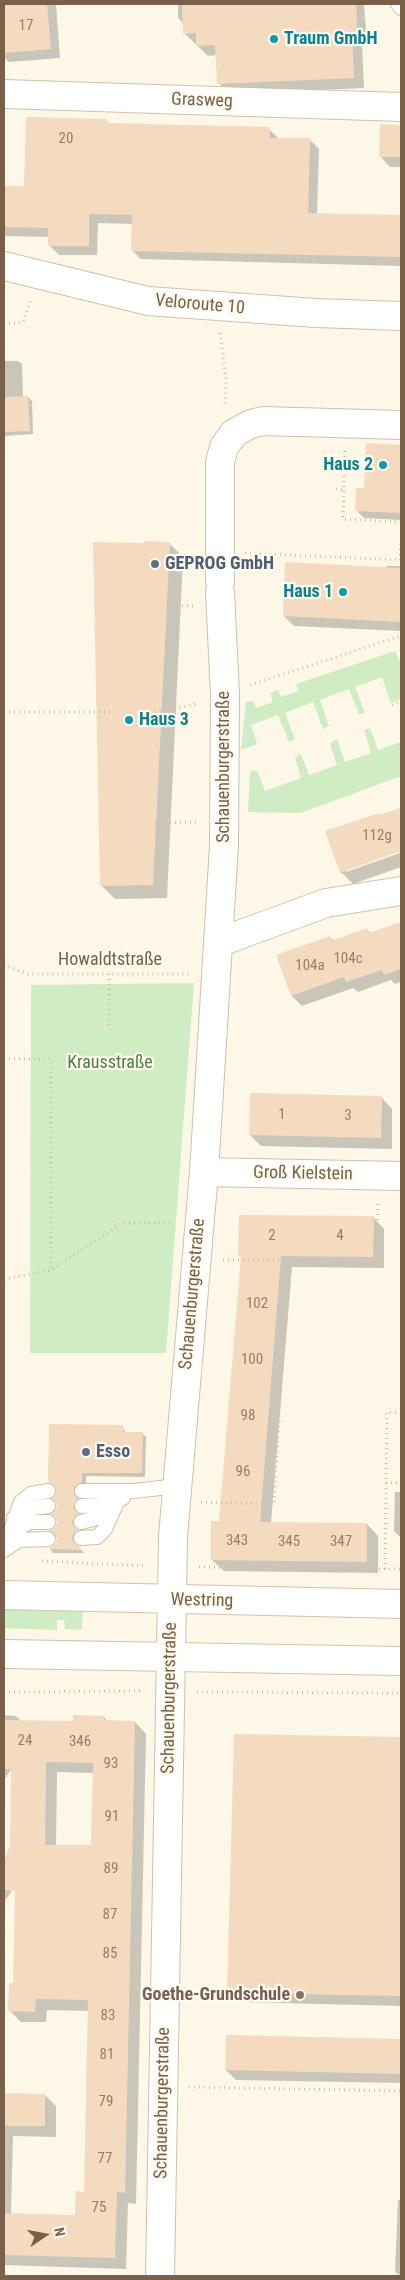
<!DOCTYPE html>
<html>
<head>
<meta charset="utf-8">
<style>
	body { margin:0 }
	#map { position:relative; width:405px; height:2280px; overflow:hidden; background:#fdf7e8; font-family:"Roboto Condensed",sans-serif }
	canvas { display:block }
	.frame { position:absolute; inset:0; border:5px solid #79604a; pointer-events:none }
	.north { position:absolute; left:20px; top:2210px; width:50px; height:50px; -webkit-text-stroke:4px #fffbef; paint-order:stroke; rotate:78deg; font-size:14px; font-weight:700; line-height:20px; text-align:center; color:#79604a }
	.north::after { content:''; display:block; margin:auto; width:18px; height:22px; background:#79604a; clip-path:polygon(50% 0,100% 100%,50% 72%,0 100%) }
</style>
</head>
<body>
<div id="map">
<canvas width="405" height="2280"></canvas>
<div class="frame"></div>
<div class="north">N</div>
</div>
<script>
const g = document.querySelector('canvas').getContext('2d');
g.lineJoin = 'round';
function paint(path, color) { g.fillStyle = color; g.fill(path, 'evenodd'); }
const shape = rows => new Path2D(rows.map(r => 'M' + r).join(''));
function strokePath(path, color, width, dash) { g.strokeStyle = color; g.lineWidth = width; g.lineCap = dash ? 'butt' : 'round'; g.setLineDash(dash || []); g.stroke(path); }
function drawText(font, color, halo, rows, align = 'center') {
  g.font = font + ' "Roboto Condensed",sans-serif'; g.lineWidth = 4.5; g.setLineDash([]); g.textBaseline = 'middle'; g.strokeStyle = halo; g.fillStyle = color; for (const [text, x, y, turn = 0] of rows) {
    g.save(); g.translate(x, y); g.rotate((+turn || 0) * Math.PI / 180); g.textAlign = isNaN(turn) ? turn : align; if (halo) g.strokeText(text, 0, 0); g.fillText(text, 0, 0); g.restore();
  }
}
paint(shape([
	[395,651,401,663,401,699,391,703,382,677,355,687,365,713,359,714,349,689,320,700,329,726,323,729,313,702,285,713,295,739,289,742,278,715,251,725,257,744,241,750,246,702,253,701,256,708,273,702,270,693,278,690,281,697,298,691,296,684],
	[370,728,378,750,401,742,401,776,301,813,248,812,250,772,257,770,265,791,301,778,295,757,301,754,309,775,337,765,330,744,337,739,345,762,371,753,364,730],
	[194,983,166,1353,30,1353,31,985],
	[4,1606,83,1609,82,1630,65,1629,64,1620,57,1620,57,1630,4,1628]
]), '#d0ecc5');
paint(shape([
	[4,4,56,4,60,58,9,62,4,57],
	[178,4,364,4,367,42,362,43,364,88,229,94,219,83,217,55,208,56,184,33,184,24,178,18],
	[106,120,111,125,269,129,279,139,310,140,319,149,317,214,401,216,401,266,141,259,132,250,133,224,98,223,97,255,59,255,49,245,50,237,4,236,4,187,25,188],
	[381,125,401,126,401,167,390,167,380,156],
	[4,361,18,361,22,364,23,397,28,397,32,401,33,434,4,436],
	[367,445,401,446,401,520,364,518,356,510,365,490],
	[169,543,183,557,167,898,115,899,101,885],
	[386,566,401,566,401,631,294,626,284,616,386,568],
	[401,808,401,867,353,884,341,872,327,832],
	[399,851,400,853,346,872,346,869],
	[401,923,401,982,395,984,391,980,358,992,353,988,302,1006,292,996,329,937,334,941,367,930,371,933],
	[381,1097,392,1109,392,1149,261,1146,250,1135],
	[373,1217,384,1229,384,1268,292,1267,271,1523,367,1524,378,1536,378,1573,224,1571,212,1560,221,1523,242,1257,239,1255],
	[122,1426,126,1433,142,1433,146,1437,145,1477,86,1476,86,1486,78,1491,78,1500,81,1503,76,1512,81,1518,76,1523,76,1529,81,1534,77,1538,76,1544,84,1553,53,1553,50,1549,57,1544,58,1539,51,1531,56,1528,58,1523,57,1487,50,1482],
	[395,1492,401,1492,401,1538,394,1531],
	[4,1715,16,1716,21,1721,75,1722,104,1717,108,1722,135,1722,146,1734,136,2204,128,2203,126,2269,4,2265,4,2094,45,2095,56,2106,56,2137,13,2136,11,2214,76,2216,85,2193,89,2011,47,2010,46,2022,21,2022,10,2011,15,1984,17,1884,4,1902,4,1866,17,1878,12,1768,4,1780],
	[57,1772,94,1773,92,1846,56,1846],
	[235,1735,401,1738,401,2006,239,2002,229,1992],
	[227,2036,401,2040,401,2083,236,2080,226,2070],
	[398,2200,401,2200,401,2276,395,2272]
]), '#0003');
paint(shape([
	[4,4,47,4,51,49,4,53],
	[182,4,356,4,357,33,352,33,354,78,217,84,215,45,196,46,196,33,183,34],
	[26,117,107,119,107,123,270,127,270,138,310,138,308,213,401,215,401,257,131,251,132,215,89,214,89,246,48,246,48,228,4,227,4,186,24,186],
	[380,124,401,125,401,157,379,157],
	[28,396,30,431,4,432,4,397],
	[366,443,401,445,401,513,355,511,356,488,364,488],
	[144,541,170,542,153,885,100,886,93,542,144,543],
	[285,562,401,568,401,622,283,616],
	[401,808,401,851,340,873,325,831,379,813,380,815],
	[401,922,401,969,384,975,382,970,346,982,344,977,291,996,276,955,330,936,331,941,367,928,369,933],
	[250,1093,382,1096,381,1138,249,1135],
	[239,1215,374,1216,373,1257,281,1256,260,1522,367,1523,367,1562,211,1560,211,1521,219,1521,241,1256,238,1256],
	[49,1424,123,1425,123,1432,143,1432,142,1473,82,1473,82,1482,74,1487,74,1495,78,1498,73,1507,78,1514,73,1519,72,1524,78,1530,73,1534,72,1539,77,1546,81,1547,81,1550,48,1549,55,1544,57,1539,55,1534,49,1531,55,1527,57,1522,55,1517,51,1514,56,1509,57,1504,52,1498,56,1494,56,1489,54,1485,48,1482],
	[73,1715,104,1716,104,1720,135,1721,125,2193,117,2192,115,2258,4,2255,4,2213,75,2215,76,2191,84,2192,88,2000,36,1999,35,2012,8,2011,9,1983,13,1983,15,1891,4,1890,4,1861,10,1845,11,1769,4,1769,4,1720,73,1721],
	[46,1762,93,1763,91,1845,45,1845],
	[234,1734,401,1737,401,1996,227,1993],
	[226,2035,401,2039,401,2074,225,2070],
	[4,2093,45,2094,45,2126,4,2126]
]), '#f4dabe');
const service = shape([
	[398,4,401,8],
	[82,1491,134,1491,177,1486],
	[82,1506,99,1505,123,1498],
	[14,1518,32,1508,48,1506],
	[81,1522,101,1517,112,1506],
	[8,1536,29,1522,48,1522],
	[81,1538,97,1537,105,1529,118,1500],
	[4,1550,21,1502,31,1494,48,1491],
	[4,1550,19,1540,48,1539]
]);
const minor = shape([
	[4,94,401,107],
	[4,266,148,301,316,313,401,316],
	[220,581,220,462,224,447,234,433,251,424,263,421,401,425],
	[220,942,326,903,401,891],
	[204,1172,401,1176],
	[160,2276,173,1537,204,1172,224,846,225,695,220,592]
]);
const secondary = shape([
	[4,1595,401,1604],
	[4,1654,401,1661]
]);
strokePath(service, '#d0c0ac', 16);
strokePath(minor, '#d0c0ac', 30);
strokePath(secondary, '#d3c1aa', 30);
strokePath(shape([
	[4,324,23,322,31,299],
	[220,333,226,379,225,407],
	[345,451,343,519,401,522],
	[336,489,344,490],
	[245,553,401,560],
	[400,560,401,542],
	[167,605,195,606],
	[250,685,401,636],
	[392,705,401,701],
	[4,712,119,712],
	[140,713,165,711,199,703],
	[155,823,199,822],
	[4,965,28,974,189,974],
	[109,974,109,1026],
	[4,1059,51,1059,51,1270],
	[223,1260,377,1261,378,1201],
	[4,1279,51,1270,122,1223,174,1223],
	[386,1483,401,1483],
	[201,1502,274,1504,288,1261],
	[42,1561,146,1566],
	[199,1567,401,1569],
	[385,1569,387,1412,401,1413],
	[4,1692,143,1691],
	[197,1692,401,1693],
	[189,2087,401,2091],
	[401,2276,401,2273]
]), '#dabda0', 3, [1, 4]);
strokePath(service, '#fff', 14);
strokePath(minor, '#fff', 28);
strokePath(secondary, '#fff', 28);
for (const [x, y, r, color] of [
	[274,39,5,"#0f9aa8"],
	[383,465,5,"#0f9aa8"],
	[155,564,5,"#5c6f8a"],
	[343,592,5,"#0f9aa8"],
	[129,720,5,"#0f9aa8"],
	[86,1452,5,"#5c6f8a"],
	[300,1995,5,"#8d6e63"]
]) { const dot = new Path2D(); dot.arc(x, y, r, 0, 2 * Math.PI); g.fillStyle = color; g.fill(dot); strokePath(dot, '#fffbef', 2); }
drawText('15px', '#987e67', null, [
	["17",26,26],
	["20",66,139],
	["112g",377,836],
	["104c",348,959],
	["104a",310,966],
	["1",282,1115],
	["3",348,1116],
	["2",272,1236],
	["4",340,1236],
	["102",257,1304],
	["100",252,1360],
	["98",248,1416],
	["96",243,1472],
	["343",237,1541],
	["345",289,1542],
	["347",341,1542],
	["24",25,1741],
	["346",80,1742],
	["93",111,1764],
	["91",112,1817],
	["89",111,1869],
	["87",110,1915],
	["85",110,1954],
	["83",108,2016],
	["81",107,2055],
	["79",106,2102],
	["77",105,2159],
	["75",99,2208]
]);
drawText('bold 18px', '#0d838f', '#fffbef', [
	["Traum GmbH",284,39],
	["Haus 2",373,465,"right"],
	["Haus 1",333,592,"right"],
	["Haus 3",139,720]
], 'left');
drawText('18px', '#79604a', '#fffbef', [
	["Grasweg",202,101,2],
	["Veloroute 10",200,305,5],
	["Schauenburgerstraße",224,767,-90],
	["Howaldtstraße",110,960],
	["Groß Kielstein",303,1174,1],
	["Schauenburgerstraße",193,1294,-85],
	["Westring",202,1601,1],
	["Schauenburgerstraße",170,1698,-89],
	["Schauenburgerstraße",163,2103,-89]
]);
drawText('bold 18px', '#4e5e75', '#fffbef', [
	["GEPROG GmbH",165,564],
	["Esso",96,1452]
], 'left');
drawText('18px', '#4c8041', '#fffbef', [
	["Krausstraße",110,1063]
]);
drawText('bold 18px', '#785e54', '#fffbef', [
	["Goethe-Grundschule",290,1995]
], 'right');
</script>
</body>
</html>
